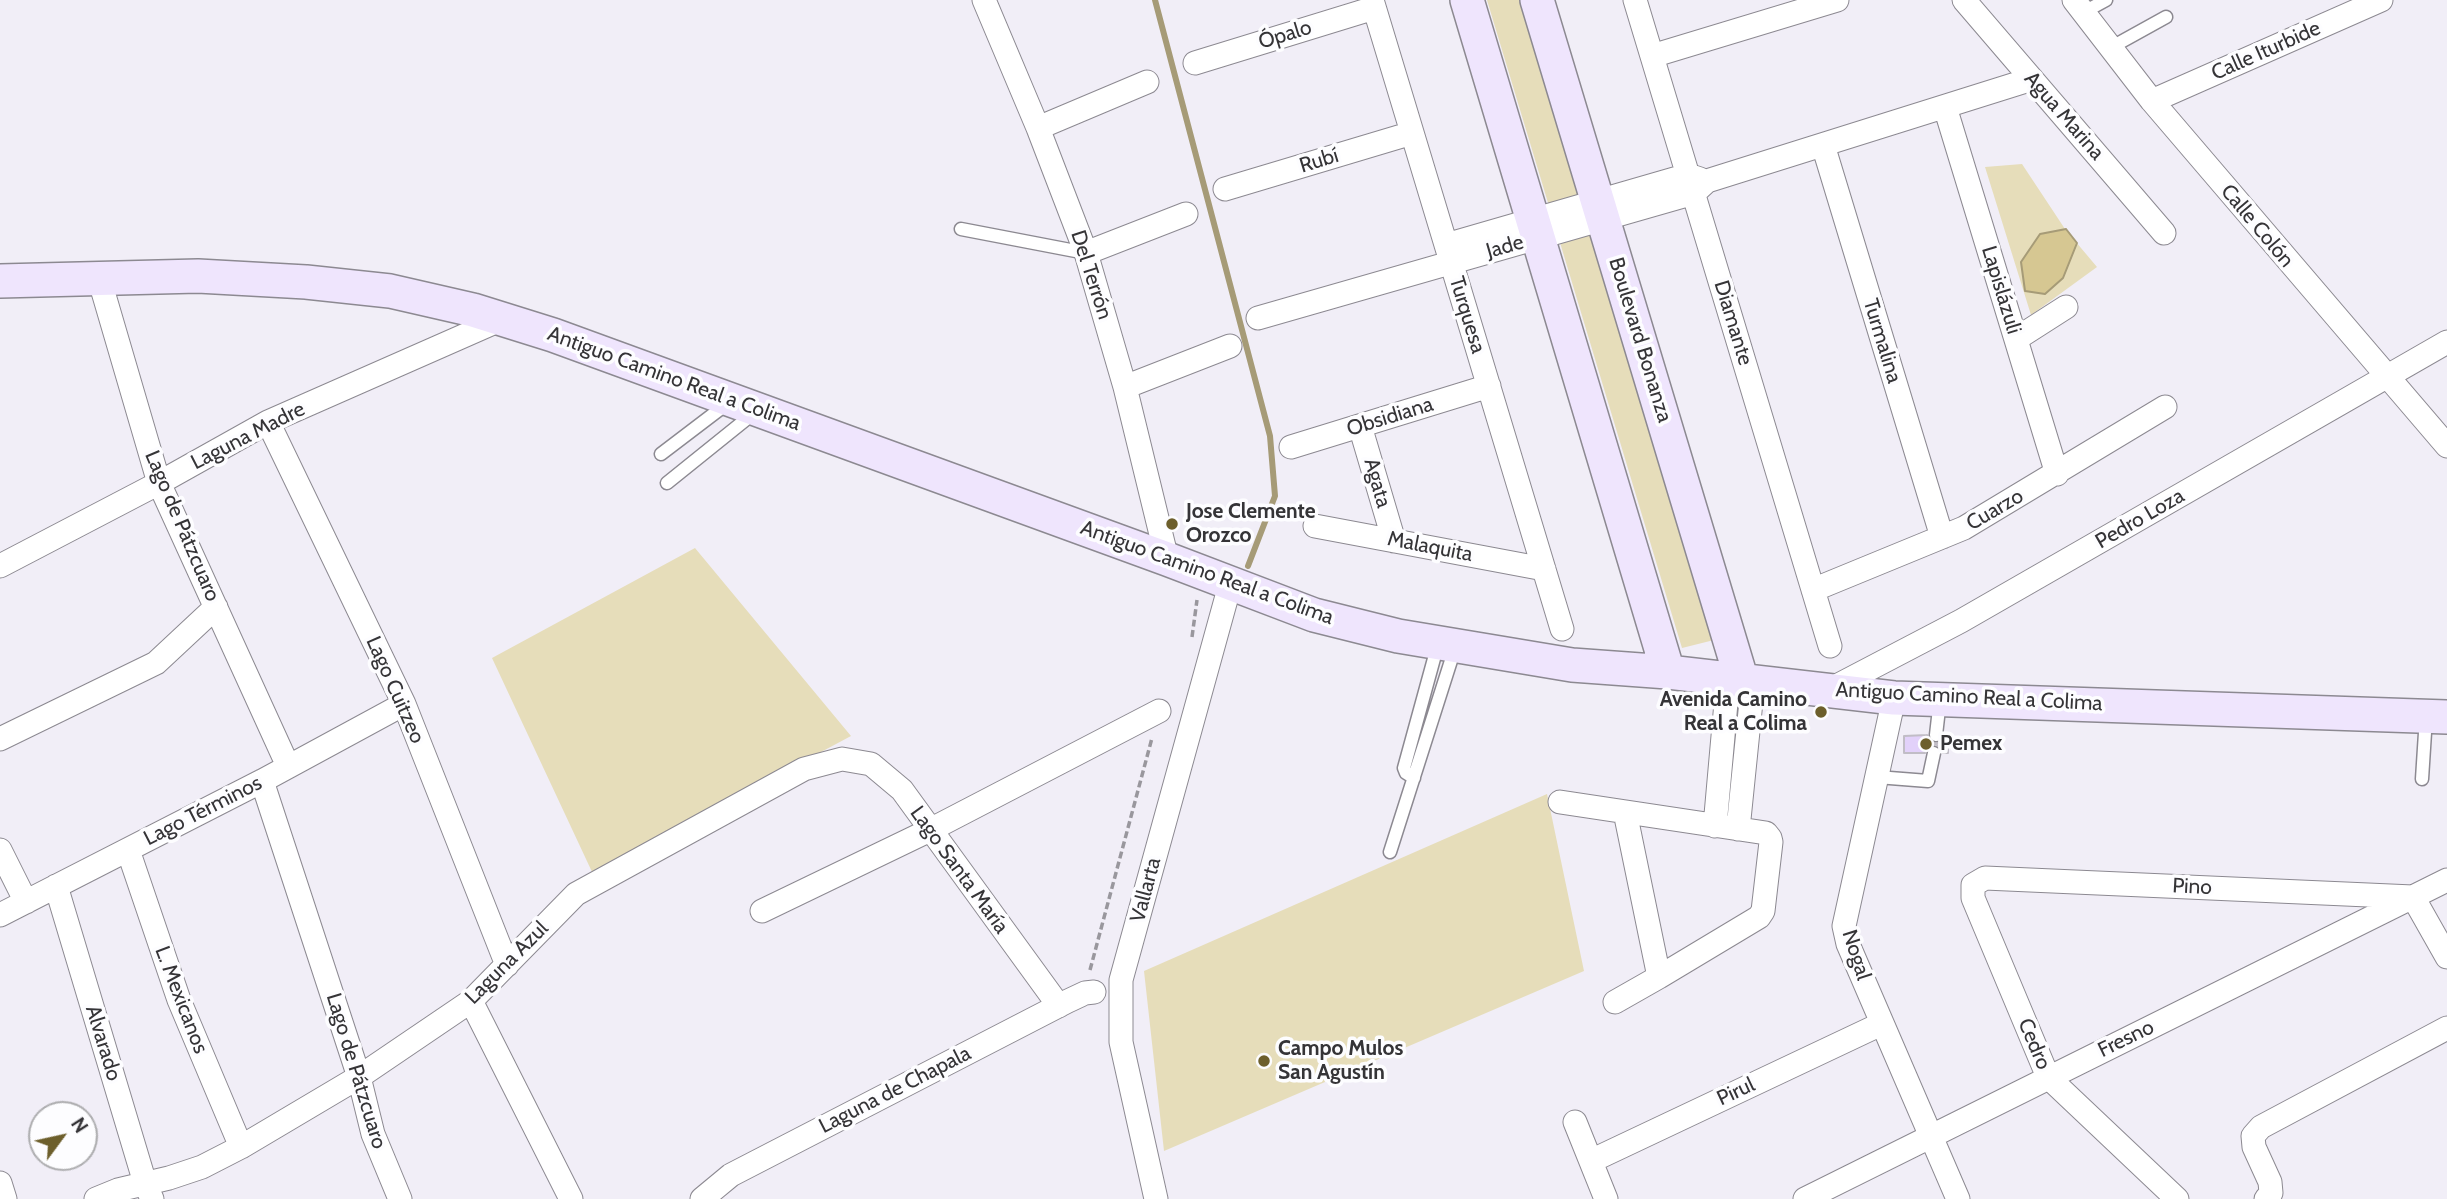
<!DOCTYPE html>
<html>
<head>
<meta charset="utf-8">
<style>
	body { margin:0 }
	#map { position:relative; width:2447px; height:1199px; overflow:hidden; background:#f1eef7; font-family:Cabin,sans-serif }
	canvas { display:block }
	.north { position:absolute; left:28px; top:1101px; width:70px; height:70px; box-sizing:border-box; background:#fdfdff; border:2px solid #adadaf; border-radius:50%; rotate:57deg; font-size:19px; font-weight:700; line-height:28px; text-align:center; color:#353437 }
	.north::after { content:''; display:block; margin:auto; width:24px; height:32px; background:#6d5f2c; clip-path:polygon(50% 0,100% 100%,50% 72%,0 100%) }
</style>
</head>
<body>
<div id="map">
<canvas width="2447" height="1199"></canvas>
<div class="north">N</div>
</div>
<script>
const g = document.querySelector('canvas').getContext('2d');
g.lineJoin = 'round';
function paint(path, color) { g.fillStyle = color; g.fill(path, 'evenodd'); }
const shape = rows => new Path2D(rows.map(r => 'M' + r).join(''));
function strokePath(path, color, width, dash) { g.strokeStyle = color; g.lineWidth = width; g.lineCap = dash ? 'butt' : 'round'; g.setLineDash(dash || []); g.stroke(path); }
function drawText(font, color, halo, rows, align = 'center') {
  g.font = font + ' Cabin,sans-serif'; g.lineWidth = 7; g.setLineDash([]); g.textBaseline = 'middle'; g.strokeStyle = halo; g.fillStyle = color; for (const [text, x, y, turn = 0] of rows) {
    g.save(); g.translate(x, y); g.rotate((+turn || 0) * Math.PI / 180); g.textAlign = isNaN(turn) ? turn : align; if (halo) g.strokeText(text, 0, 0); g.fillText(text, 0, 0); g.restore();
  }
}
paint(shape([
	[1487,0,1531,0,1722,638,1682,648],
	[2022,164,2065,229,2097,267,2031,315,1985,167],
	[695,548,851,736,593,874,492,658],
	[1547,794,1584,971,1164,1151,1144,971]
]), '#e6ddba');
const water = shape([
	[2066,229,2077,243,2063,278,2045,294,2025,291,2021,262,2040,234,2066,229]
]);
paint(water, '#d6c792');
strokePath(water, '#a69b77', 2);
strokePath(shape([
	[1155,0,1270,436,1275,496,1248,566]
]), '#a69b77', 6);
const building = shape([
	[1927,735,1930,742,1936,744,1943,741,1945,736,1948,736,1948,753,1943,753,1940,747,1935,744,1928,747,1925,753,1904,753,1904,736,1927,735]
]);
paint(building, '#e2d1fa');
strokePath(building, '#c1bdc6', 2);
const lane = shape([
	[2084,12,2106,0],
	[2110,48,2166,17],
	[961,229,1086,253],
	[661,454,728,403],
	[667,483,754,413],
	[1936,735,1940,700],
	[1877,777,1928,781,1934,753],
	[1414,778,1406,773,1404,768,1438,644],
	[2422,779,2426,717],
	[1390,852,1456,645]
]);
const street = shape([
	[984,0,1038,128,1086,253,1125,387,1167,559],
	[1372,0,1562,629],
	[1635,0,1830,646],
	[1964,0,2164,233],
	[2074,0,2152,101,2447,446],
	[1652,56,1837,0],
	[1195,63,1374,8],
	[2152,101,2381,0],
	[1945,107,2057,474],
	[1038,128,1147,82],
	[1823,145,1942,537],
	[1225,189,1412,133],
	[1446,245,1688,175,1700,179],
	[1086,253,1186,214],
	[99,278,159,483,288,766],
	[1258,318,1694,193,1707,181,2032,79],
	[2016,339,2066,307],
	[1125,387,1230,346],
	[268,422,404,704,507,965],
	[1360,426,1394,541],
	[1291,447,1489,386],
	[1315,526,1544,569],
	[0,566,159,483,268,422,502,319],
	[1813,590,1964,528,2165,407],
	[1829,690,1961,621,2447,342],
	[1894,698,1844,926,1848,944,1958,1199],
	[0,739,156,663,216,607],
	[262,781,359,1077,373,1134,400,1199],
	[1560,802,1766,833,1770,838,1771,842,1763,911,1759,917,1659,977],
	[1715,826,1728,680],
	[1738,829,1753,682],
	[0,850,26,902],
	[128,850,179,1000,241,1147],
	[56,886,145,1183,152,1199],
	[762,911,930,830,1159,711],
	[0,915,262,781,404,704],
	[471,1001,571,1199],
	[1615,1002,1659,977,1625,812],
	[1575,1122,1606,1199],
	[1591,1161,1881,1024],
	[0,1183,5,1199],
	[96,1199,118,1190,169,1178,202,1167,241,1147,359,1077,471,1001,576,894,804,769,842,759,871,764,902,790,1059,1006],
	[702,1199,731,1175,1068,1001,1085,993,1094,992],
	[1156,1199,1121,1042,1121,980,1230,585],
	[1805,1199,2447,880],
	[2177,1199,2048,1077,1973,898,1973,885,1985,878,2413,897,2447,957],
	[2266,1199,2271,1193,2270,1182,2254,1147,2253,1136,2261,1127,2447,1028]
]);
const secondary = shape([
	[1467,0,1668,672],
	[1537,0,1742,681],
	[0,281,198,276,306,282,390,291,473,310,553,335,1167,559,1314,615,1398,636,1572,665,1668,672,1894,698,2447,717]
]);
strokePath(lane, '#8c8991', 15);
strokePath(street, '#8c8991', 25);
strokePath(secondary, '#8c8991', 36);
strokePath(shape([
	[1192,637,1197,600],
	[1090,970,1152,738]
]), '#99979d', 3.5, [7, 3.5]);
strokePath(lane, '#fff', 12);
strokePath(street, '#fff', 23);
strokePath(secondary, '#efe5fd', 33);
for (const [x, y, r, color] of [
	[1172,524,7,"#6d5f2c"],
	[1821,712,7,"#6d5f2c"],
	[1926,744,7,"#6d5f2c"],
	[1264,1061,7,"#6d5f2c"]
]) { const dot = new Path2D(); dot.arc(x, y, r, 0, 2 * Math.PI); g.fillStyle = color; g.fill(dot); strokePath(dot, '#fdfdff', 2.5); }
drawText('21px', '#353437', '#fdfdff', [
	["Ópalo",1285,35,-17],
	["Calle Iturbide",2266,51,-24],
	["Agua Marina",2064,116,49],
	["Rubí",1319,161,-17],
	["Calle Colón",2257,226,50],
	["Jade",1505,247,-16],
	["Del Terrón",1091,275,72],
	["Lapislázuli",2001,290,73],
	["Turquesa",1467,315,73],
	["Diamante",1733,323,73],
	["Boulevard Bonanza",1640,340,73],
	["Turmalina",1882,341,73],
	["Antiguo Camino Real a Colima",674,379,20],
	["Obsidiana",1390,417,-17],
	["Laguna Madre",248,436,-27],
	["Agata",1377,483,74],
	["Cuarzo",1995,510,-30],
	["Pedro Loza",2140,519,-30],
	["Lago de Pátzcuaro",182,526,67],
	["Malaquita",1430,547,11],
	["Antiguo Camino Real a Colima",1207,573,20],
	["Lago Cuitzeo",395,690,66],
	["Antiguo Camino Real a Colima",1969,697,3],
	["Lago Términos",203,811,-27],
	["Lago Santa María",959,870,54],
	["Pino",2192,887,3],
	["Vallarta",1146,890,-75],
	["Nogal",1856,955,72],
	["Laguna Azul",507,963,-45],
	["L. Mexicanos",181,1000,69],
	["Fresno",2126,1039,-26],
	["Alvarado",103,1043,73],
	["Cedro",2034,1044,67],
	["Lago de Pátzcuaro",356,1071,73],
	["Laguna de Chapala",895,1090,-27],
	["Pirul",1736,1092,-25]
]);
drawText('bold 21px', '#353437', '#fdfdff', [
	["Jose Clemente",1186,512],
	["Orozco",1186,536],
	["Avenida Camino",1807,700,"right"],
	["Real a Colima",1807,724,"right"],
	["Pemex",1940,744],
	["Campo Mulos",1278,1049],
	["San Agustín",1278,1073]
], 'left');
</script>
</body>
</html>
